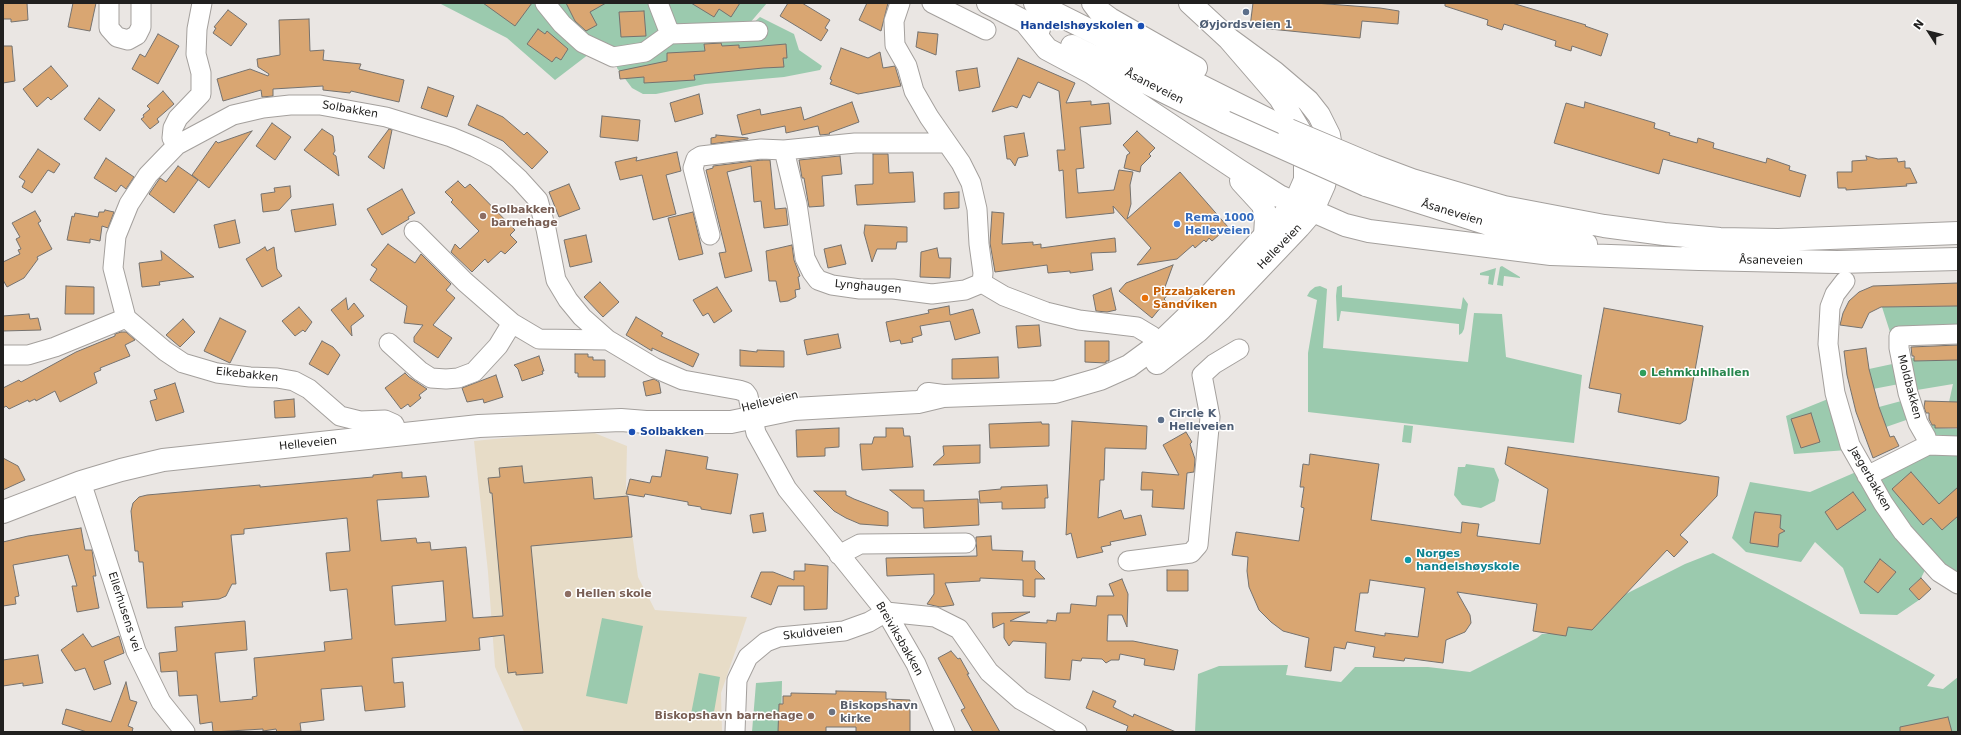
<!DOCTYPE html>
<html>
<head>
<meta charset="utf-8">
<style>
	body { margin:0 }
	#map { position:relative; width:1961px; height:735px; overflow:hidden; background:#eae6e3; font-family:"DejaVu Sans",sans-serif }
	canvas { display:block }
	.frame { position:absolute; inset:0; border:4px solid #21201f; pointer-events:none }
	.north { position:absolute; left:1909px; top:12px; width:40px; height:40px; -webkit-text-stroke:3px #fff; paint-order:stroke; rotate:306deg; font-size:11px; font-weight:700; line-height:16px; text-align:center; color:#21201f }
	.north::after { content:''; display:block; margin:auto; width:14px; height:18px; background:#21201f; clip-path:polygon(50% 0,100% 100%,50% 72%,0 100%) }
</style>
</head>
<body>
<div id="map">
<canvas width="1961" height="735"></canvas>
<div class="frame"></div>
<div class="north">N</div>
</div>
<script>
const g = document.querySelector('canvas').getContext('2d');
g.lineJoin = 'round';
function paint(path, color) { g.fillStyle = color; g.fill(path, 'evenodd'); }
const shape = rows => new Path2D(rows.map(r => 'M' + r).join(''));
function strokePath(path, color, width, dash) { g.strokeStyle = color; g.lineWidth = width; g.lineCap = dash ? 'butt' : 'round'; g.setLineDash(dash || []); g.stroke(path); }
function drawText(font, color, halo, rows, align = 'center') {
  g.font = font + ' "DejaVu Sans",sans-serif'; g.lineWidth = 3; g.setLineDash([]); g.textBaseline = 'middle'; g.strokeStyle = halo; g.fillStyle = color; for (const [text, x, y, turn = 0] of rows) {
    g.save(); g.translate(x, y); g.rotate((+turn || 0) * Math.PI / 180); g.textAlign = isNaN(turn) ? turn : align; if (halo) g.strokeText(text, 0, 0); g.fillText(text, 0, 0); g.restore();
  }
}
paint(shape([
	[587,430,627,446,626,488,638,577,655,610,747,617,721,693,722,732,524,732,495,667,488,572,474,441]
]), '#e7dcc7');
paint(shape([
	[439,3,537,3,589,54,555,80,507,38],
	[552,3,652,3,658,29,651,40,629,48,608,48,585,35],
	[667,3,767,3,749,24,677,25,672,19],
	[760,17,794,34,799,50,822,66,820,70,784,77,705,84,656,94,643,94,632,88,617,68,617,62,667,45,699,37,743,32],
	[1502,266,1520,277,1520,278,1504,276,1503,286,1497,285,1500,267],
	[1496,268,1493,285,1488,284,1489,276,1480,275,1480,273],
	[1342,285,1342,297,1461,309,1463,297,1468,304,1464,329,1462,333,1459,335,1459,324,1341,311,1339,321,1337,321,1336,296,1337,287],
	[1320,286,1327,289,1323,348,1468,362,1474,313,1502,314,1506,357,1582,375,1574,443,1308,412,1308,353,1317,300,1307,296,1310,291,1315,287],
	[1958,306,1958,329,1890,332,1882,307],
	[1914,358,1915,361,1958,360,1958,402,1949,402,1953,384,1911,391,1904,359],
	[1897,363,1899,384,1873,389,1869,369],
	[1828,399,1847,450,1794,454,1786,416],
	[1905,400,1912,418,1886,427,1879,407],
	[1404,425,1413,426,1411,443,1402,442],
	[1929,425,1935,425,1935,428,1958,429,1958,438,1935,436],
	[1931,451,1958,454,1958,575,1935,557,1881,490,1882,477],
	[1466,464,1494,468,1499,480,1495,501,1481,508,1462,505,1454,495,1458,467,1465,467],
	[1856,472,1926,568,1921,578,1909,589,1919,600,1897,615,1860,614,1843,568,1815,542,1801,562,1746,552,1732,538,1750,482,1810,492],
	[1713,553,1935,675,1927,686,1943,689,1958,677,1958,732,1195,732,1198,674,1219,666,1288,665,1286,675,1341,682,1355,667,1428,667,1470,672,1537,638,1542,634,1547,634,1685,564],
	[602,618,643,626,627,704,586,696],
	[699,673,720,677,713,718,691,714],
	[782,681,781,732,752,732,756,683]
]), '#9bcaae');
const building = shape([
	[3,3,27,3,28,20,11,22,11,19,3,19,3,3],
	[73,3,96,3,90,31,68,27,73,3],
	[483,3,532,3,515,26,483,3],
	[566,3,606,3,590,12,597,25,586,31,575,21,566,3],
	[691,3,740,3,731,17,719,9,714,17,691,3],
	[788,3,802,3,830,20,825,28,828,30,821,41,780,16,788,3],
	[867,3,888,3,881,31,859,20,867,3],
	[1253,3,1315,3,1380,8,1399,11,1398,24,1362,21,1360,38,1250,27,1253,3],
	[1445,3,1512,3,1586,25,1585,26,1608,34,1601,56,1572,46,1571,51,1555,46,1556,41,1504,24,1502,30,1487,25,1488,20,1445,6,1445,3],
	[228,10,247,24,231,46,213,33,216,28,214,27,228,10],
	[644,11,646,36,621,37,619,12,644,11],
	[309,19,310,51,324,50,323,60,361,64,359,69,404,80,399,102,351,91,350,93,323,90,323,86,273,89,273,96,262,97,261,90,223,101,217,79,250,69,268,76,269,74,258,67,257,59,280,55,279,20,309,19],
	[538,29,545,34,547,31,568,49,561,60,556,57,552,62,527,44,538,29],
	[918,32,938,34,936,55,916,47,918,32],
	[158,34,179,46,158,84,132,69,140,54,145,57,158,34],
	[721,43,722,46,739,45,739,48,786,44,787,58,783,58,784,67,763,68,694,75,695,80,644,83,644,77,620,79,619,71,667,61,667,53,705,51,704,44,721,43],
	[3,46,12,46,15,81,3,83,3,46],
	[841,48,868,58,880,52,883,68,895,66,901,86,858,94,830,84,832,80,830,79,841,48],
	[1018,58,1075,83,1066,103,1091,101,1091,105,1109,103,1111,124,1080,127,1084,168,1076,169,1078,193,1114,190,1119,170,1133,172,1130,185,1131,204,1127,219,1180,172,1228,227,1212,241,1209,238,1206,242,1204,240,1195,248,1193,245,1177,259,1137,265,1151,248,1113,206,1114,213,1066,218,1063,170,1059,171,1057,150,1065,150,1059,91,1038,82,1030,98,1023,95,1017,108,1012,106,992,112,1018,58],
	[51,66,68,86,51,100,48,97,37,107,23,89,51,66],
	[977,68,980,87,959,91,956,71,977,68],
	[428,87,454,96,447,117,421,108,428,87],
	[163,91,174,104,157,119,159,122,150,129,141,119,144,117,143,115,150,109,147,106,163,91],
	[699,94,703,114,675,122,670,103,699,94],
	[99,98,115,110,100,131,84,119,99,98],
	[852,102,859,122,829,133,830,134,820,135,818,126,786,133,785,126,742,135,737,115,760,109,761,115,801,107,804,120,852,102],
	[1585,102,1655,123,1654,128,1670,133,1669,135,1697,143,1698,138,1714,143,1713,148,1766,163,1767,158,1790,166,1789,170,1806,175,1800,197,1663,159,1659,174,1554,143,1566,103,1584,108,1585,102],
	[477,105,503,117,524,135,527,132,548,152,532,169,503,141,468,125,477,105],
	[602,116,640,120,638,141,600,137,602,116],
	[272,123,291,137,275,160,256,146,272,123],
	[322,129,333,136,335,151,333,154,336,156,339,176,304,150,322,129],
	[389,129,392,130,384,169,368,157,389,129],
	[252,131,209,188,192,175,216,141,218,143,252,131],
	[1137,131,1155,148,1149,154,1151,156,1141,166,1140,172,1124,168,1127,155,1130,153,1123,145,1137,131],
	[1024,133,1028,156,1018,158,1015,166,1010,159,1007,159,1004,136,1024,133],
	[716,135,748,138,748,139,711,144,711,138,716,137,716,135],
	[38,149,60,164,54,173,48,170,32,193,22,187,25,181,19,177,38,149],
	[677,152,681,171,666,175,676,214,653,220,642,175,620,180,615,162,637,157,636,161,677,152],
	[873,154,888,154,889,173,913,172,915,202,857,205,855,185,873,184,873,154],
	[840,156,842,174,822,176,824,206,809,207,804,178,802,178,799,160,840,156],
	[1866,156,1878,159,1897,158,1898,162,1905,161,1905,168,1910,168,1917,183,1906,184,1907,186,1846,190,1846,188,1838,188,1837,172,1852,172,1852,161,1867,160,1866,156],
	[106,158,134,177,126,189,121,185,116,192,94,178,106,158],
	[762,160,770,160,775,209,786,208,788,225,764,228,761,201,754,202,751,166,727,172,752,271,725,278,719,253,726,252,706,170,713,168,713,166,762,160],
	[178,166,198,180,174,213,149,194,160,178,166,182,178,166],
	[458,181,465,188,470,184,515,230,510,235,517,242,505,254,501,251,488,263,485,259,472,272,451,252,455,244,460,249,479,231,451,202,453,200,445,192,458,181],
	[569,184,580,209,559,217,549,192,569,184],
	[290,186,291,197,279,210,263,212,261,194,275,192,274,188,290,186],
	[402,189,415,213,408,217,409,219,382,235,367,209,402,189],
	[959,192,959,208,944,209,944,193,959,192],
	[333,204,336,225,295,232,291,210,333,204],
	[105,210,114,212,108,228,102,226,100,241,90,239,90,243,67,240,72,216,74,217,75,213,98,217,99,212,104,212,105,210],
	[35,211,41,221,38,223,52,249,37,257,38,259,24,278,7,287,3,280,3,262,20,254,18,250,21,249,16,239,20,237,12,223,35,211],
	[693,212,703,254,679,260,668,218,693,212],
	[992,212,1004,213,1002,244,1033,242,1033,245,1041,244,1041,248,1115,238,1116,252,1091,253,1093,270,1070,273,1070,271,1048,273,1047,265,995,272,990,243,992,212],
	[235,220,240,243,219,248,214,225,235,220],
	[865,225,907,227,907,242,897,242,896,249,877,249,872,262,864,233,865,225],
	[586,235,592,262,570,267,564,240,586,235],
	[388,244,415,263,421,254,451,284,446,290,455,298,433,325,452,338,438,358,414,342,414,337,423,325,404,323,407,306,370,280,377,269,371,265,388,244],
	[792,245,794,260,800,276,798,277,800,289,795,290,796,297,788,301,780,302,776,281,769,281,766,251,792,245],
	[841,245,846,264,828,268,824,249,841,245],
	[265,247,267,251,274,247,277,269,282,276,262,287,246,259,265,247],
	[937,248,939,258,951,258,950,278,920,277,921,252,937,248],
	[161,251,194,277,159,282,160,285,142,287,139,263,162,260,161,251],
	[1173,265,1165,287,1170,292,1164,299,1166,301,1152,318,1119,291,1126,283,1173,265],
	[600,282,619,302,603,317,584,297,600,282],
	[1958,283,1958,306,1881,307,1869,313,1862,328,1840,325,1843,313,1849,301,1859,292,1873,286,1958,283],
	[66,286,94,287,94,314,65,314,66,286],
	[717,287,732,311,714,323,708,313,703,316,693,300,717,287],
	[1111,288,1116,310,1107,312,1096,311,1093,295,1111,288],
	[346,298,348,310,354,303,364,316,351,326,352,336,331,310,346,298],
	[949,306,950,315,973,309,980,333,955,340,950,321,920,326,922,335,912,338,913,342,901,344,900,340,890,342,886,322,929,313,928,310,949,306],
	[299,307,312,322,305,332,303,330,295,336,282,321,299,307],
	[1604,308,1703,326,1686,420,1680,424,1618,412,1621,394,1589,388,1604,308],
	[29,314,30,319,38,318,41,330,3,331,3,316,29,314],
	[636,317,663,333,661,336,699,354,693,367,652,348,652,351,626,335,636,317],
	[220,318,246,331,230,363,204,351,220,318],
	[183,319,195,332,180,347,166,335,183,319],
	[1039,325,1041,346,1018,348,1016,326,1039,325],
	[121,332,126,332,135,340,125,345,130,356,100,368,101,370,94,373,97,383,60,402,55,391,36,401,35,399,29,402,28,400,9,409,6,406,3,408,3,388,19,380,21,382,76,352,115,336,115,334,121,332],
	[838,334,841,348,807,355,804,340,838,334],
	[322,341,333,347,340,355,328,375,309,364,322,341],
	[1085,341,1109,341,1109,361,1106,361,1106,363,1085,362,1085,341],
	[1958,345,1958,360,1914,361,1914,356,1912,356,1911,347,1958,345],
	[1866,348,1869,369,1879,407,1890,437,1894,436,1899,446,1873,458,1856,412,1847,375,1844,351,1866,348],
	[740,350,757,352,757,350,784,351,784,367,740,366,740,350],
	[575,354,588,354,588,357,593,357,593,360,605,360,605,377,578,377,578,373,575,373,575,354],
	[539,356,544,371,542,371,543,374,522,381,518,369,514,365,539,356],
	[998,357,999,378,952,379,952,359,998,357],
	[405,373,409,377,427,389,419,395,421,398,410,407,408,404,401,409,385,388,405,373],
	[496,375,503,397,484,403,483,399,467,402,462,388,496,375],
	[654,379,659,382,661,393,646,396,643,382,654,379],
	[175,383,184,412,156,421,150,401,157,399,154,390,175,383],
	[294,399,295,417,275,418,274,401,294,399],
	[1925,401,1958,402,1958,428,1935,428,1935,425,1932,425,1929,419,1929,413,1926,413,1924,407,1925,401],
	[1811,413,1820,442,1801,448,1791,419,1811,413],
	[1072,421,1147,426,1146,449,1105,448,1104,480,1100,480,1098,518,1121,510,1124,519,1141,515,1146,535,1110,542,1111,545,1101,547,1103,552,1077,558,1071,533,1066,535,1072,421],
	[1041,422,1042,424,1049,424,1049,446,990,448,989,424,1041,422],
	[839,428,839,447,825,448,825,456,797,457,796,430,839,428],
	[886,428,903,428,904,436,910,436,913,467,862,470,860,444,872,444,874,437,886,437,886,428],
	[1186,432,1192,442,1190,444,1195,459,1194,472,1187,473,1184,509,1152,507,1153,490,1141,490,1142,472,1179,475,1163,445,1186,432],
	[980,445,980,463,933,465,944,455,943,446,980,445],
	[1508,447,1719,477,1717,496,1680,535,1688,542,1674,557,1667,550,1592,630,1568,627,1566,636,1533,631,1537,604,1457,592,1470,615,1471,623,1465,632,1446,640,1443,663,1405,658,1404,661,1373,657,1375,647,1347,642,1345,649,1334,647,1331,671,1305,667,1309,638,1283,631,1271,622,1259,610,1249,587,1247,571,1248,557,1232,555,1236,532,1299,541,1304,508,1301,507,1304,487,1300,487,1303,464,1309,465,1310,454,1379,464,1371,520,1461,533,1462,522,1469,523,1479,524,1477,536,1540,544,1548,489,1505,464,1508,447],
	[1370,580,1425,588,1418,637,1385,633,1385,636,1355,631,1360,593,1368,593,1370,580],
	[666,450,708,457,706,469,738,474,731,514,701,509,701,507,688,505,688,502,645,494,644,497,626,494,630,479,650,483,652,476,661,477,666,450],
	[3,458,18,466,25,480,3,490,3,458],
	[522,466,524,483,592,477,594,499,628,496,632,537,531,546,543,673,516,675,516,672,508,673,504,635,479,638,480,650,392,658,394,683,403,682,405,707,365,711,362,686,321,689,324,720,300,723,301,731,277,732,276,729,263,731,263,729,213,732,212,722,200,724,197,695,179,696,177,671,161,672,159,653,177,651,175,627,245,621,247,650,215,653,220,702,253,699,252,697,257,696,254,658,325,651,324,642,352,639,347,589,330,591,326,553,350,551,347,518,244,529,244,534,231,535,236,584,232,584,226,596,219,599,182,602,183,607,147,608,143,562,139,562,138,551,135,551,131,511,133,503,139,497,147,495,260,485,260,487,373,477,373,475,402,472,402,478,426,476,429,497,377,500,381,541,416,538,417,543,430,542,431,550,466,547,473,618,503,616,492,493,490,493,488,478,500,477,499,468,522,466],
	[443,581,446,621,395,625,392,586,443,581],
	[1911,472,1939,504,1958,487,1958,516,1942,530,1931,518,1923,525,1892,489,1911,472],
	[1047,485,1048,498,1045,498,1045,508,1002,509,1002,502,980,503,979,491,1001,489,1001,487,1047,485],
	[890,490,924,490,924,501,978,499,979,525,924,528,923,508,912,508,890,490],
	[814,491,846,491,846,495,854,499,888,512,888,526,860,524,846,518,834,511,814,491],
	[1853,492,1866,510,1837,530,1825,512,1853,492],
	[1755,512,1781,515,1780,528,1785,531,1779,534,1778,547,1750,543,1754,514,1755,512],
	[763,513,766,531,753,533,750,515,763,513],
	[81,528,85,550,92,550,96,576,93,576,99,608,77,612,72,586,77,586,68,555,13,565,19,596,15,597,16,604,3,606,3,542,28,536,81,528],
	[991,536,992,550,1023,551,1022,561,1035,561,1035,569,1045,579,1035,579,1035,597,1023,596,1023,580,980,578,980,581,945,583,954,605,940,607,927,604,934,594,934,574,887,576,886,558,977,556,976,537,991,536],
	[1880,559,1896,572,1878,593,1864,582,1880,559],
	[805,564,828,566,827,609,804,610,804,586,778,586,771,605,751,597,761,572,773,572,794,580,794,571,805,571,805,564],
	[1167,570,1188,570,1188,591,1167,591,1167,570],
	[1921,578,1931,589,1919,600,1909,589,1921,578],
	[1122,579,1128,594,1127,627,1122,615,1108,615,1107,641,1133,641,1178,650,1174,670,1144,665,1145,659,1120,654,1119,660,1111,660,1106,663,1102,659,1082,658,1081,661,1072,660,1070,680,1045,678,1046,643,1013,641,1009,646,1004,638,1004,623,993,628,992,613,1030,612,1010,621,1047,623,1047,620,1056,621,1057,613,1070,613,1071,604,1096,606,1097,596,1114,596,1109,584,1122,579],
	[83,634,92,647,119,636,124,653,104,661,111,684,94,690,85,668,75,671,61,650,83,634],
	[951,651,958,659,960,658,969,674,967,674,1000,732,973,732,961,710,965,708,938,658,951,651],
	[38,655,43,683,23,686,23,683,3,686,3,660,38,655],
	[126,682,130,700,137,702,128,726,133,728,132,732,87,732,62,724,66,709,111,722,126,682],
	[836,691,886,692,886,699,910,700,910,732,856,732,856,727,826,727,826,732,778,732,779,704,783,704,783,696,791,696,791,693,836,694,836,691],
	[1093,691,1116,701,1113,707,1133,717,1134,714,1176,732,1126,732,1128,726,1086,708,1093,691],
	[1948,717,1952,732,1900,732,1900,727,1948,717]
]);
paint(building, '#d9a672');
strokePath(building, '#75726f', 1);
const minor = shape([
	[109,3,109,28,117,37,128,40,137,35,141,27,141,3],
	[545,3,562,24,583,43,613,57,645,52,670,34,658,3],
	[900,3,894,21,895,45,907,66,914,91,929,117,961,163,971,183,977,209,979,244,983,273,982,283,965,290,932,294,893,289,860,289,832,285,818,280,812,272,805,258,797,204,784,150,855,143,946,143],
	[932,3,986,30],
	[670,34,758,31],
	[177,145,172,138,173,128,178,118,201,94,201,73,196,54,197,29,202,3],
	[414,231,465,282,512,323],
	[710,235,693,168,696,159,701,156,761,149,784,150],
	[1845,281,1835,294,1830,307,1828,344,1835,393,1850,445,1883,503,1903,532,1939,572,1958,584],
	[982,283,1004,296,1046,312,1079,320,1137,327,1152,336,1168,355],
	[126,318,113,268,116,236,129,204,148,175,177,145,233,115,263,108,290,105,320,105,386,117,451,137,475,147,496,158,519,179,538,200,546,229,556,280,568,300,582,317,608,340,655,368,683,380,739,390,745,392,748,396,756,433,787,489,886,612,916,664,945,732],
	[389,343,420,371,431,378,446,379,458,378,474,372,498,346,512,323,539,339,608,340],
	[3,355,28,355,55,347,126,318,165,351,183,363,217,373,250,377,277,378,294,381,309,389,340,416,360,421,385,420,394,424,398,434],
	[1928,445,1926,437,1918,423,1908,393,1899,348,1899,336,1958,334],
	[1867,476,1928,445,1958,446],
	[81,482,136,651,161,702,185,732],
	[839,555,860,544,966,543],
	[1128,561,1191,553,1198,545,1210,417,1202,375,1214,364,1239,349],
	[886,612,935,617,959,629,989,672,1021,700,1077,732],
	[735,732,737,680,748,657,766,642,779,637,844,631,869,622,886,612]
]);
const major = shape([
	[1157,363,1198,331,1221,309,1299,227,1312,212,1324,185,1332,154,1329,135,1319,115,1308,101,1274,72,1229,39,1190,3],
	[928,394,943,396,1055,392,1100,379,1129,366,1159,344,1209,296,1295,203,1305,180,1305,145,1300,131,1280,98,1229,39],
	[3,512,81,482,121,470,163,460,479,426,621,420,646,422,731,422,794,409,918,402,943,396]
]);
const highway = shape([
	[988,3,1039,29],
	[1035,3,1289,130],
	[1093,3,1099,11,1110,19,1196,68],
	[1026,23,1047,49,1092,73,1238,170,1279,196,1345,225,1369,231,1551,254,1699,259],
	[1072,46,1225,122],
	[1372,165,1412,180,1504,207,1604,226,1664,234,1720,239,1778,240,1958,233],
	[1241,181,1263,205,1266,218,1265,236],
	[1366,185,1501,228,1586,244],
	[1683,258,1699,259,1837,262,1958,259]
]);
strokePath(minor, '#a4a09d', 21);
strokePath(major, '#a4a09d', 24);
strokePath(highway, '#a4a09d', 24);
strokePath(minor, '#fff', 19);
strokePath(major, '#fff', 22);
strokePath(highway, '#fff', 22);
const highwayBridge = shape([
	[1225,122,1366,185],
	[1289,130,1372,165]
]);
strokePath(highwayBridge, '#a4a09d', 24, []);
strokePath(highwayBridge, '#fff', 22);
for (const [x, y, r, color] of [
	[1246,12,4,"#5c6f8a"],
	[1141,26,4,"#1a4fb4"],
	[483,216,4,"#8d6e63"],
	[1177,224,4,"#3f7fe0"],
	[1145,298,4,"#e8710a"],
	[1643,373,4,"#2e9e5b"],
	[1161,420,4,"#5c6f8a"],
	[632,432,4,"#1a4fb4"],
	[1408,560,4,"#0f9aa8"],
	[568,594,4,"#8d6e63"],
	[832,712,4,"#6b7280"],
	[811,716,4,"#8d6e63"]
]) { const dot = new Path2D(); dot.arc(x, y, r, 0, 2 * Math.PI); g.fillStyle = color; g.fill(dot); strokePath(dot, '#fff', 1.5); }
drawText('bold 11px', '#4e5e75', '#fff', [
	["Øyjordsveien 1",1246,25],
	["Circle K",1169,414,"left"],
	["Helleveien",1169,427,"left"]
]);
drawText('bold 11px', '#164399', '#fff', [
	["Handelshøyskolen",1133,26],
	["Solbakken",640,432,"left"]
], 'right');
drawText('11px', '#21201f', '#fff', [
	["Åsaneveien",1154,87,27],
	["Solbakken",350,110,10],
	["Åsaneveien",1452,213,17],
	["Helleveien",1280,247,-46],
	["Åsaneveien",1771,261,1],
	["Lynghaugen",868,287,5],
	["Eikebakken",247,375,6],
	["Moldbakken",1909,387,75],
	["Helleveien",770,402,-14],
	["Helleveien",308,444,-6],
	["Jægerbakken",1870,479,60],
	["Ellerhusens vei",124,612,72],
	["Skuldveien",813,633,-7],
	["Breiviksbakken",899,639,60]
]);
drawText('bold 11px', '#785e54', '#fff', [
	["Solbakken",491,210],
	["barnehage",491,223],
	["Hellen skole",576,594],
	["Biskopshavn barnehage",803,716,"right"]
], 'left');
drawText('bold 11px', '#366cbe', '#fff', [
	["Rema 1000",1185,218],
	["Helleveien",1185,231]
], 'left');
drawText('bold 11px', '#c56008', '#fff', [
	["Pizzabakeren",1153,292],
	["Sandviken",1153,305]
], 'left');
drawText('bold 11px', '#27864d', '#fff', [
	["Lehmkuhlhallen",1651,373]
], 'left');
drawText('bold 11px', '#0d838f', '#fff', [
	["Norges",1416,554],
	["handelshøyskole",1416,567]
], 'left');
drawText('bold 11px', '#5b616d', '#fff', [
	["Biskopshavn",840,706],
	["kirke",840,719]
], 'left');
</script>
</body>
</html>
